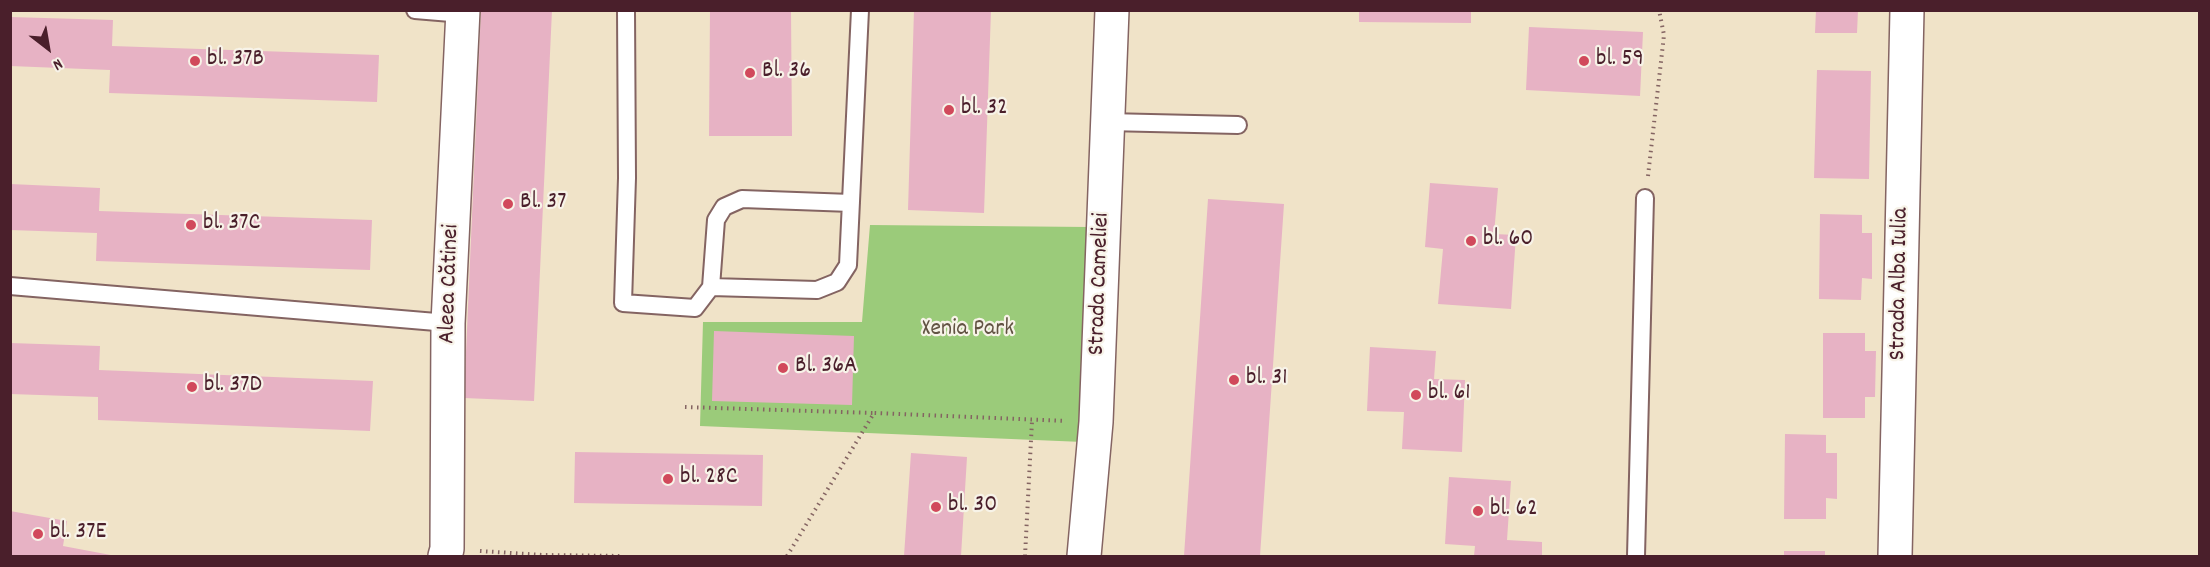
<!DOCTYPE html>
<html>
<head>
<meta charset="utf-8">
<style>
	body { margin:0 }
	#map { position:relative; width:2210px; height:567px; overflow:hidden; background:#f0e3c8; font-family:Dekko,sans-serif }
	canvas { display:block }
	.frame { position:absolute; inset:0; border:12px solid #4a1f2b; pointer-events:none }
	.north { position:absolute; left:18px; top:18px; width:60px; height:60px; -webkit-text-stroke:4px #f7f3e8; paint-order:stroke; rotate:149deg; font-size:16px; font-weight:700; line-height:24px; text-align:center; color:#4a1f2b }
	.north::after { content:''; display:block; margin:auto; width:21px; height:27px; background:#4a1f2b; clip-path:polygon(50% 0,100% 100%,50% 72%,0 100%) }
</style>
</head>
<body>
<div id="map">
<canvas width="2210" height="567"></canvas>
<div class="frame"></div>
<div class="north">N</div>
</div>
<script>
const g = document.querySelector('canvas').getContext('2d');
g.lineJoin = 'round';
function paint(path, color) { g.fillStyle = color; g.fill(path, 'evenodd'); }
const shape = rows => new Path2D(rows.map(r => 'M' + r).join(''));
function strokePath(path, color, width, dash) { g.strokeStyle = color; g.lineWidth = width; g.lineCap = dash ? 'butt' : 'round'; g.setLineDash(dash || []); g.stroke(path); }
function drawText(font, color, halo, rows, align = 'center') {
  g.font = font + ' Dekko,sans-serif'; g.lineWidth = 4.5; g.setLineDash([]); g.textBaseline = 'middle'; g.strokeStyle = halo; g.fillStyle = color; for (const [text, x, y, turn = 0] of rows) {
    g.save(); g.translate(x, y); g.rotate((+turn || 0) * Math.PI / 180); g.textAlign = isNaN(turn) ? turn : align; if (halo) g.strokeText(text, 0, 0); g.fillText(text, 0, 0); g.restore();
  }
}
paint(shape([
	[870,225,1089,227,1083,442,700,426,703,322,862,322]
]), '#9bcb7a');
paint(shape([
	[481,10,552,10,534,401,464,398],
	[710,10,791,10,792,136,709,136],
	[914,10,991,10,984,213,908,210],
	[1359,10,1471,10,1471,23,1359,22],
	[1816,10,1858,10,1857,33,1815,33],
	[10,17,113,20,112,46,379,55,377,102,109,93,110,70,10,66],
	[1529,27,1643,32,1640,96,1526,90],
	[1817,70,1871,71,1869,179,1814,178],
	[1430,183,1498,188,1494,234,1516,235,1511,309,1438,304,1443,249,1425,247],
	[10,184,100,188,99,211,372,220,370,270,96,261,97,233,10,230],
	[1208,199,1284,204,1260,556,1184,556],
	[1820,214,1862,215,1862,233,1872,233,1872,279,1862,278,1861,300,1819,299],
	[714,331,854,336,852,405,712,401],
	[1823,333,1865,333,1865,351,1876,351,1875,397,1865,397,1865,418,1823,418],
	[10,343,100,346,99,370,373,381,370,431,98,420,98,397,10,394],
	[1370,347,1436,351,1434,379,1465,380,1462,452,1402,449,1404,412,1367,411],
	[1785,434,1826,435,1826,453,1837,453,1837,499,1826,498,1826,519,1784,519],
	[575,452,763,455,762,506,574,503],
	[911,453,967,457,961,556,904,556],
	[1449,477,1511,481,1507,540,1542,542,1542,556,1474,556,1475,546,1445,544],
	[10,511,67,521,63,546,116,556,10,556],
	[1784,551,1825,551,1825,556,1784,556]
]), '#e7b2c4');
const lane = shape([
	[415,10,463,14],
	[626,10,627,178,623,303,695,308,711,287,817,290,837,282,848,265,860,10],
	[1107,122,1238,125],
	[10,286,448,323],
	[711,287,716,220,724,207,742,199,851,203],
	[1636,556,1645,198]
]);
const street = shape([
	[445,556,447,549,448,323,463,10],
	[1084,556,1096,422,1112,10],
	[1895,556,1907,10]
]);
strokePath(lane, '#846462', 20);
strokePath(street, '#846462', 36);
strokePath(shape([
	[1648,176,1664,35,1659,10],
	[685,407,873,413],
	[480,551,543,555,623,556],
	[787,556,874,413,1065,421],
	[1025,556,1032,421]
]), '#846462', 4, [1.5, 4.5]);
strokePath(lane, '#fff', 16);
strokePath(street, '#fff', 33);
for (const [x, y, r, color] of [
	[195,61,6,"#d1495b"],
	[1584,61,6,"#d1495b"],
	[750,73,6,"#d1495b"],
	[949,110,6,"#d1495b"],
	[508,204,6,"#d1495b"],
	[191,225,6,"#d1495b"],
	[1471,241,6,"#d1495b"],
	[783,368,6,"#d1495b"],
	[1234,380,6,"#d1495b"],
	[192,387,6,"#d1495b"],
	[1416,395,6,"#d1495b"],
	[668,479,6,"#d1495b"],
	[936,507,6,"#d1495b"],
	[1478,511,6,"#d1495b"],
	[38,534,6,"#d1495b"]
]) { const dot = new Path2D(); dot.arc(x, y, r, 0, 2 * Math.PI); g.fillStyle = color; g.fill(dot); strokePath(dot, '#f7f3e8', 2); }
drawText('24px', '#4a1f2b', '#f7f3e8', [
	["bl. 37B",207,61],
	["bl. 59",1596,61],
	["Bl. 36",762,73],
	["bl. 32",961,110],
	["Bl. 37",520,204],
	["bl. 37C",203,225],
	["bl. 60",1483,241],
	["Bl. 36A",795,368],
	["bl. 31",1246,380],
	["bl. 37D",204,387],
	["bl. 61",1428,395],
	["bl. 28C",680,479],
	["bl. 30",948,507],
	["bl. 62",1490,511],
	["bl. 37E",50,534]
], 'left');
drawText('24px', '#4a1f2b', '#f7f3e8', [
	["Aleea Cătinei",451,284,-88],
	["Strada Cameliei",1101,284,-88],
	["Strada Alba Iulia",1901,284,-89]
]);
drawText('24px', '#625343', '#f7f3e8', [
	["Xenia Park",968,331]
]);
</script>
</body>
</html>
